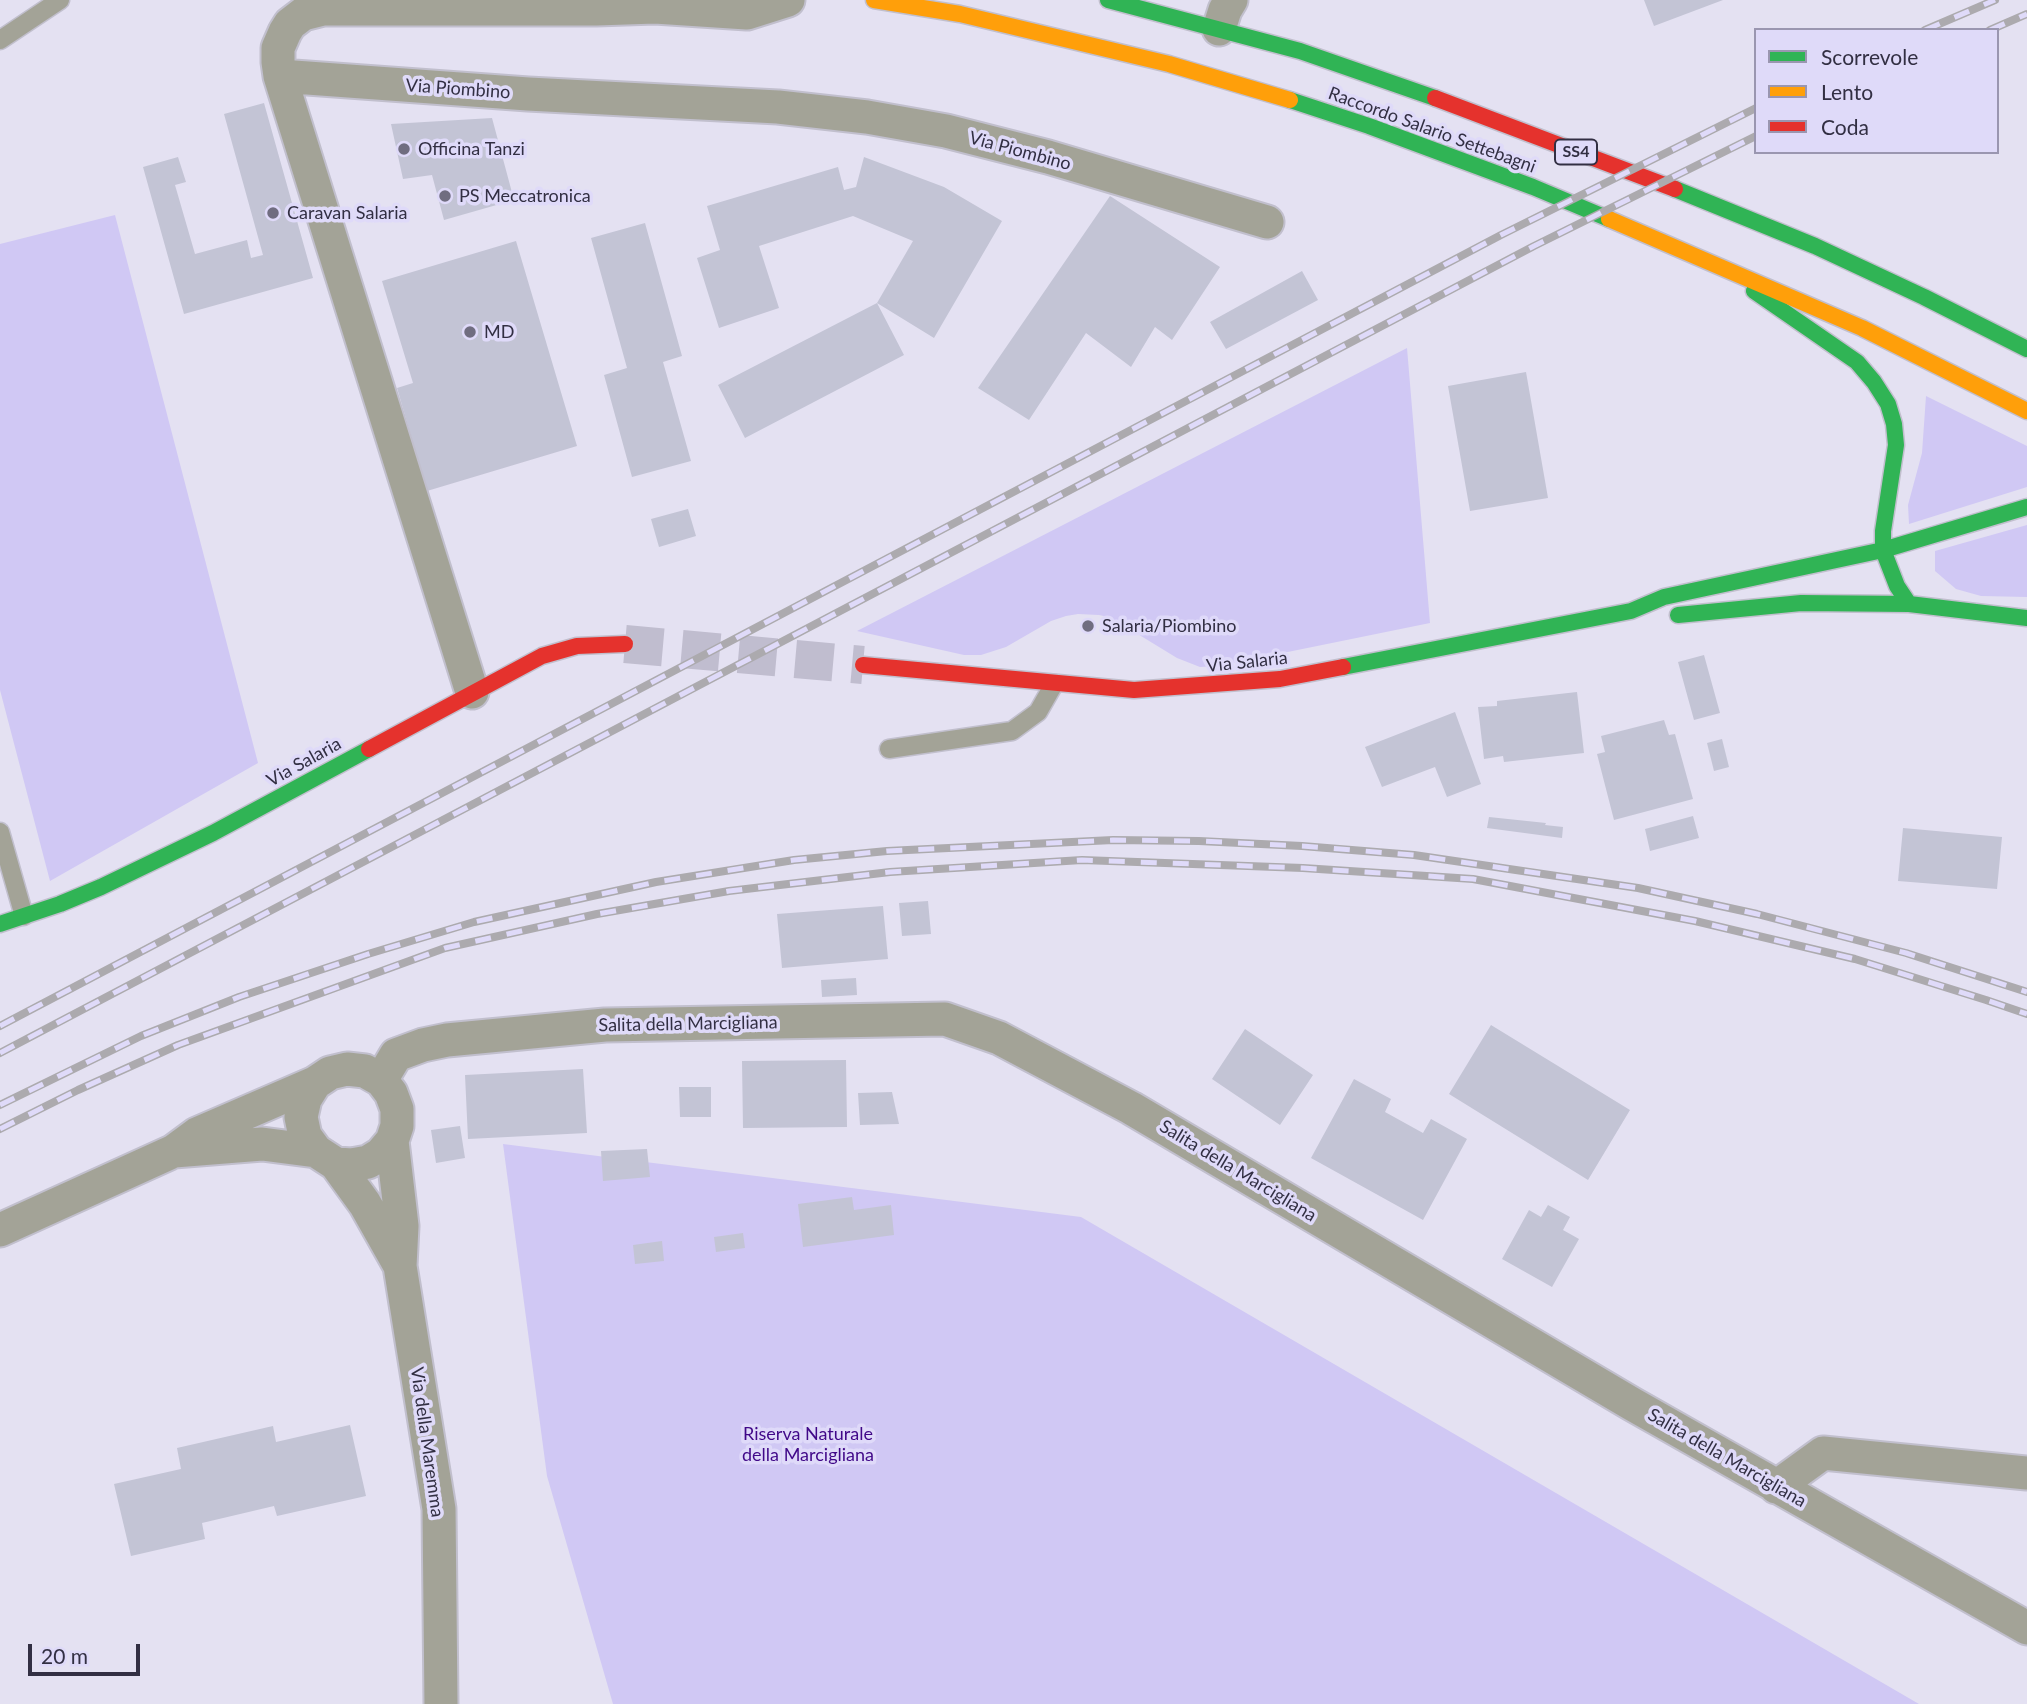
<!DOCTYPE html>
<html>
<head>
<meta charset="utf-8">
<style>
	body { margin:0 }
	#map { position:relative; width:2027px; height:1704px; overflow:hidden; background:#e4e1f2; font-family:Lato,sans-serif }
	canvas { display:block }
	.legend { position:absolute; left:1754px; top:28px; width:245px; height:126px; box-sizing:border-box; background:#dfdaf9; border:2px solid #9a96b0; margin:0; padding:9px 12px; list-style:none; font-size:21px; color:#322f43 }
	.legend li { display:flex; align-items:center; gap:14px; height:35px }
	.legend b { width:35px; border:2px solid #9a96b0 }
	.scale { position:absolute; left:28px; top:1644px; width:112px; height:32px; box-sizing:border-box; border:4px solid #322f43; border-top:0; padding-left:9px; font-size:21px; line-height:24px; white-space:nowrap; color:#322f43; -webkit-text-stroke:5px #dfdaf9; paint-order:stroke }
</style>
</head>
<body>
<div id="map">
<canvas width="2027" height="1704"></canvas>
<ul class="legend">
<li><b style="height:9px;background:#30b455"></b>Scorrevole</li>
<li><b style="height:9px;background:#ff9f0a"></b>Lento</li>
<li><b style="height:9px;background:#e5322d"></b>Coda</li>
</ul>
<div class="scale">20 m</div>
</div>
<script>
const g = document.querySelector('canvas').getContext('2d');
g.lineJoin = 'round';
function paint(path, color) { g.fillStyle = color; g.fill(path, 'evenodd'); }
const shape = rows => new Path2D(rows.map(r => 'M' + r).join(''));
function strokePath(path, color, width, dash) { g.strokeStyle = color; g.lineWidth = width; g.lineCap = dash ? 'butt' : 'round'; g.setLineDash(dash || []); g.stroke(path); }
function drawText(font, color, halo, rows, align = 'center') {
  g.font = font + ' Lato,sans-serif'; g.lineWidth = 7; g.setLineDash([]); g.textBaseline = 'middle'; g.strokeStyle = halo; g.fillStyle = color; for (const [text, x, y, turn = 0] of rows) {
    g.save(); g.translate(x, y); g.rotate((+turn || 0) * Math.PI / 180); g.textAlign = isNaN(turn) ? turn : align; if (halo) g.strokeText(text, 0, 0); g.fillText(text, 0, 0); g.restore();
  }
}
paint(shape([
	[115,215,258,763,50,881,0,690,0,244],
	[1407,348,1430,623,1219,666,1200,667,1177,658,1123,625,1108,617,1099,615,1078,614,1066,616,1051,621,1006,647,981,655,964,655,857,631],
	[1926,396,2027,446,2027,487,1909,524,1908,505,1922,453],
	[2027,525,2027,597,1981,596,1956,589,1935,571,1935,551],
	[503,1144,1081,1217,1919,1704,613,1704,547,1476]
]), '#d0c8f4');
paint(shape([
	[1644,0,1723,0,1654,26],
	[264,103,313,278,184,314,143,167,178,157,186,182,175,185,195,254,247,240,251,258,263,255,224,114],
	[492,118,514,200,444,220,432,175,403,179,391,124],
	[864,157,944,187,1002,221,934,338,877,303,913,241,853,216,759,246,779,308,719,328,697,258,720,250,707,206,838,167,844,190,856,187],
	[1110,196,1220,267,1172,340,1155,327,1131,367,1086,333,1029,420,978,388],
	[645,223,682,356,663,362,691,461,632,477,604,375,627,368,591,238],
	[516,241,577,446,427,491,397,388,413,383,382,281],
	[1302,271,1318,300,1226,349,1210,322],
	[877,303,904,355,745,438,718,385],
	[1526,372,1548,498,1470,511,1448,386],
	[688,509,696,536,659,547,651,519],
	[1704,655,1720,713,1694,720,1678,662],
	[1577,692,1584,753,1504,762,1503,756,1484,759,1478,707,1497,706,1497,701],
	[1455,712,1481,784,1447,797,1435,767,1382,787,1365,747],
	[1664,720,1669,735,1675,734,1693,799,1614,820,1597,754,1605,752,1601,736],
	[1722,739,1729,767,1714,771,1707,743],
	[1693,816,1699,838,1650,851,1645,829],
	[1489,817,1546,823,1545,825,1563,827,1562,838,1487,828],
	[1903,828,2002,837,1997,889,1898,881],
	[928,901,931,934,902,936,899,903],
	[883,906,888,959,782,968,777,914],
	[856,978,857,995,822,997,821,980],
	[1491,1025,1630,1110,1588,1180,1449,1094],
	[1245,1029,1313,1075,1280,1125,1212,1079],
	[846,1060,847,1127,743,1128,742,1061],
	[583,1069,587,1133,468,1139,465,1075],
	[1354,1079,1391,1099,1385,1112,1423,1133,1431,1119,1467,1139,1423,1220,1311,1158],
	[679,1087,711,1087,711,1117,680,1117],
	[892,1092,899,1124,860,1125,858,1093],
	[460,1126,465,1158,436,1163,431,1130],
	[647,1149,650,1177,603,1181,601,1151],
	[852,1197,854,1210,891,1205,894,1235,803,1247,798,1204],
	[1548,1205,1570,1217,1563,1230,1579,1239,1552,1287,1502,1259,1529,1210,1541,1217],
	[743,1233,745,1248,716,1252,714,1237],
	[662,1241,664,1261,635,1264,633,1245],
	[350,1425,366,1496,277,1516,274,1506,202,1523,205,1539,131,1556,114,1484,181,1469,177,1448,273,1426,276,1442]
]), '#c3c4d5');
strokePath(shape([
	[625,644,863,665]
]), '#c0bdcf', 38, [38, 19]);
const lane = shape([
	[0,40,60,0],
	[889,749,1012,731,1038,712,1054,684],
	[0,832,24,916]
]);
const street = shape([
	[1219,29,1225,10,1231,0],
	[280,76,528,94,778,107,867,117,946,131,1048,157,1267,222],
	[472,692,280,76,278,62,278,48,285,32,290,24,303,14,323,9,596,9,655,7,747,13,788,0],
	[381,1080,396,1055,423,1045,447,1040,605,1025,945,1019,999,1038,1131,1108,1632,1404,2027,1628],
	[392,1141,402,1226,400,1266,439,1509,441,1704],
	[174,1151,262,1144,316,1151,336,1164,352,1165,368,1162,381,1154,392,1141,397,1126,397,1109,391,1093,381,1080,365,1071,347,1069,330,1073,315,1083,305,1099,301,1117,305,1136,316,1151],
	[336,1164,365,1204,400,1266],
	[0,1230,174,1151,197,1134,315,1083],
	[1776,1487,1823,1453,2027,1473]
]);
const fast = shape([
	[1108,0,1300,51,1435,98],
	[1290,100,1369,126,1533,187,1609,219],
	[1675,189,1815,246,1924,297,2027,349],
	[1754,291,1857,362,1874,382,1888,404,1894,424,1896,445,1883,531,1883,550,1897,586,1909,604],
	[1678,615,1801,603,1909,604,2027,618],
	[1343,667,1631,611,1664,597,1883,550,2027,507],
	[0,924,60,904,101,887,213,833,369,749]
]);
const slow = shape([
	[874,0,960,14,1169,64,1290,100],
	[1609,219,1862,328,2027,411]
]);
const jam = shape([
	[1435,98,1675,189],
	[863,665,1134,690,1280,679,1343,667],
	[369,749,542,656,577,646,625,644]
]);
strokePath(lane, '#c1bfcd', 21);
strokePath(street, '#c1bfcd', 37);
strokePath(fast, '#c1bfcd', 19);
strokePath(slow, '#c1bfcd', 19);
strokePath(jam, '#c1bfcd', 19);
strokePath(lane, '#a3a397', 18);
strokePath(street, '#a3a397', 33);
strokePath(fast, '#30b455', 16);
strokePath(slow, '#ff9f0a', 16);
strokePath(jam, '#e5322d', 16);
const rail = shape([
	[1925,30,1995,0],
	[1990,30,2027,14],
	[0,1026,1501,235,1756,108],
	[0,1053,1534,246,1756,136],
	[0,1105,141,1036,239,997,368,954,474,922,656,882,794,860,887,851,1113,840,1199,841,1302,846,1414,855,1638,888,1757,914,1906,953,2027,992],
	[0,1129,78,1090,178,1045,445,948,597,914,729,891,890,872,1082,860,1303,868,1473,879,1695,921,1855,959,1986,1000,2027,1014]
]);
strokePath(rail, '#acaaae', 8);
strokePath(rail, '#dfdaf9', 5, [16]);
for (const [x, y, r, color] of [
	[404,149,7,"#706d80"],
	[445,196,7,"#706d80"],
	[273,213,7,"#706d80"],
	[470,332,7,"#706d80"],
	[1088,626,7,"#706d80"]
]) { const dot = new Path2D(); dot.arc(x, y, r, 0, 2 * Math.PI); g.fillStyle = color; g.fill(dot); strokePath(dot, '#dfdaf9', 2.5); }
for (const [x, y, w] of [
	[1576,152,42]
]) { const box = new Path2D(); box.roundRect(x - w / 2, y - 12.5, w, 25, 5); g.fillStyle = '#dfdaf9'; g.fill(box); strokePath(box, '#322f43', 2); }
drawText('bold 16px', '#322f43', null, [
	["SS4",1576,152]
]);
drawText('18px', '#322f43', '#dfdaf9', [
	["Via Piombino",458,89,4],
	["Raccordo Salario Settebagni",1432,130,20],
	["Via Piombino",1020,151,15],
	["Via Salaria",1247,662,-6],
	["Via Salaria",304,762,-29],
	["Salita della Marcigliana",688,1024,-1],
	["Salita della Marcigliana",1238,1171,31],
	["Via della Maremma",427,1442,82],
	["Salita della Marcigliana",1727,1458,30]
]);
drawText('18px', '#322f43', '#dfdaf9', [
	["Officina Tanzi",418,149],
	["PS Meccatronica",459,196],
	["Caravan Salaria",287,213],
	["MD",484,332],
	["Salaria/Piombino",1102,626]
], 'left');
drawText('18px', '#400888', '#dfdaf9', [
	["Riserva Naturale",808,1434],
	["della Marcigliana",808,1455]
]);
</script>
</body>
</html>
